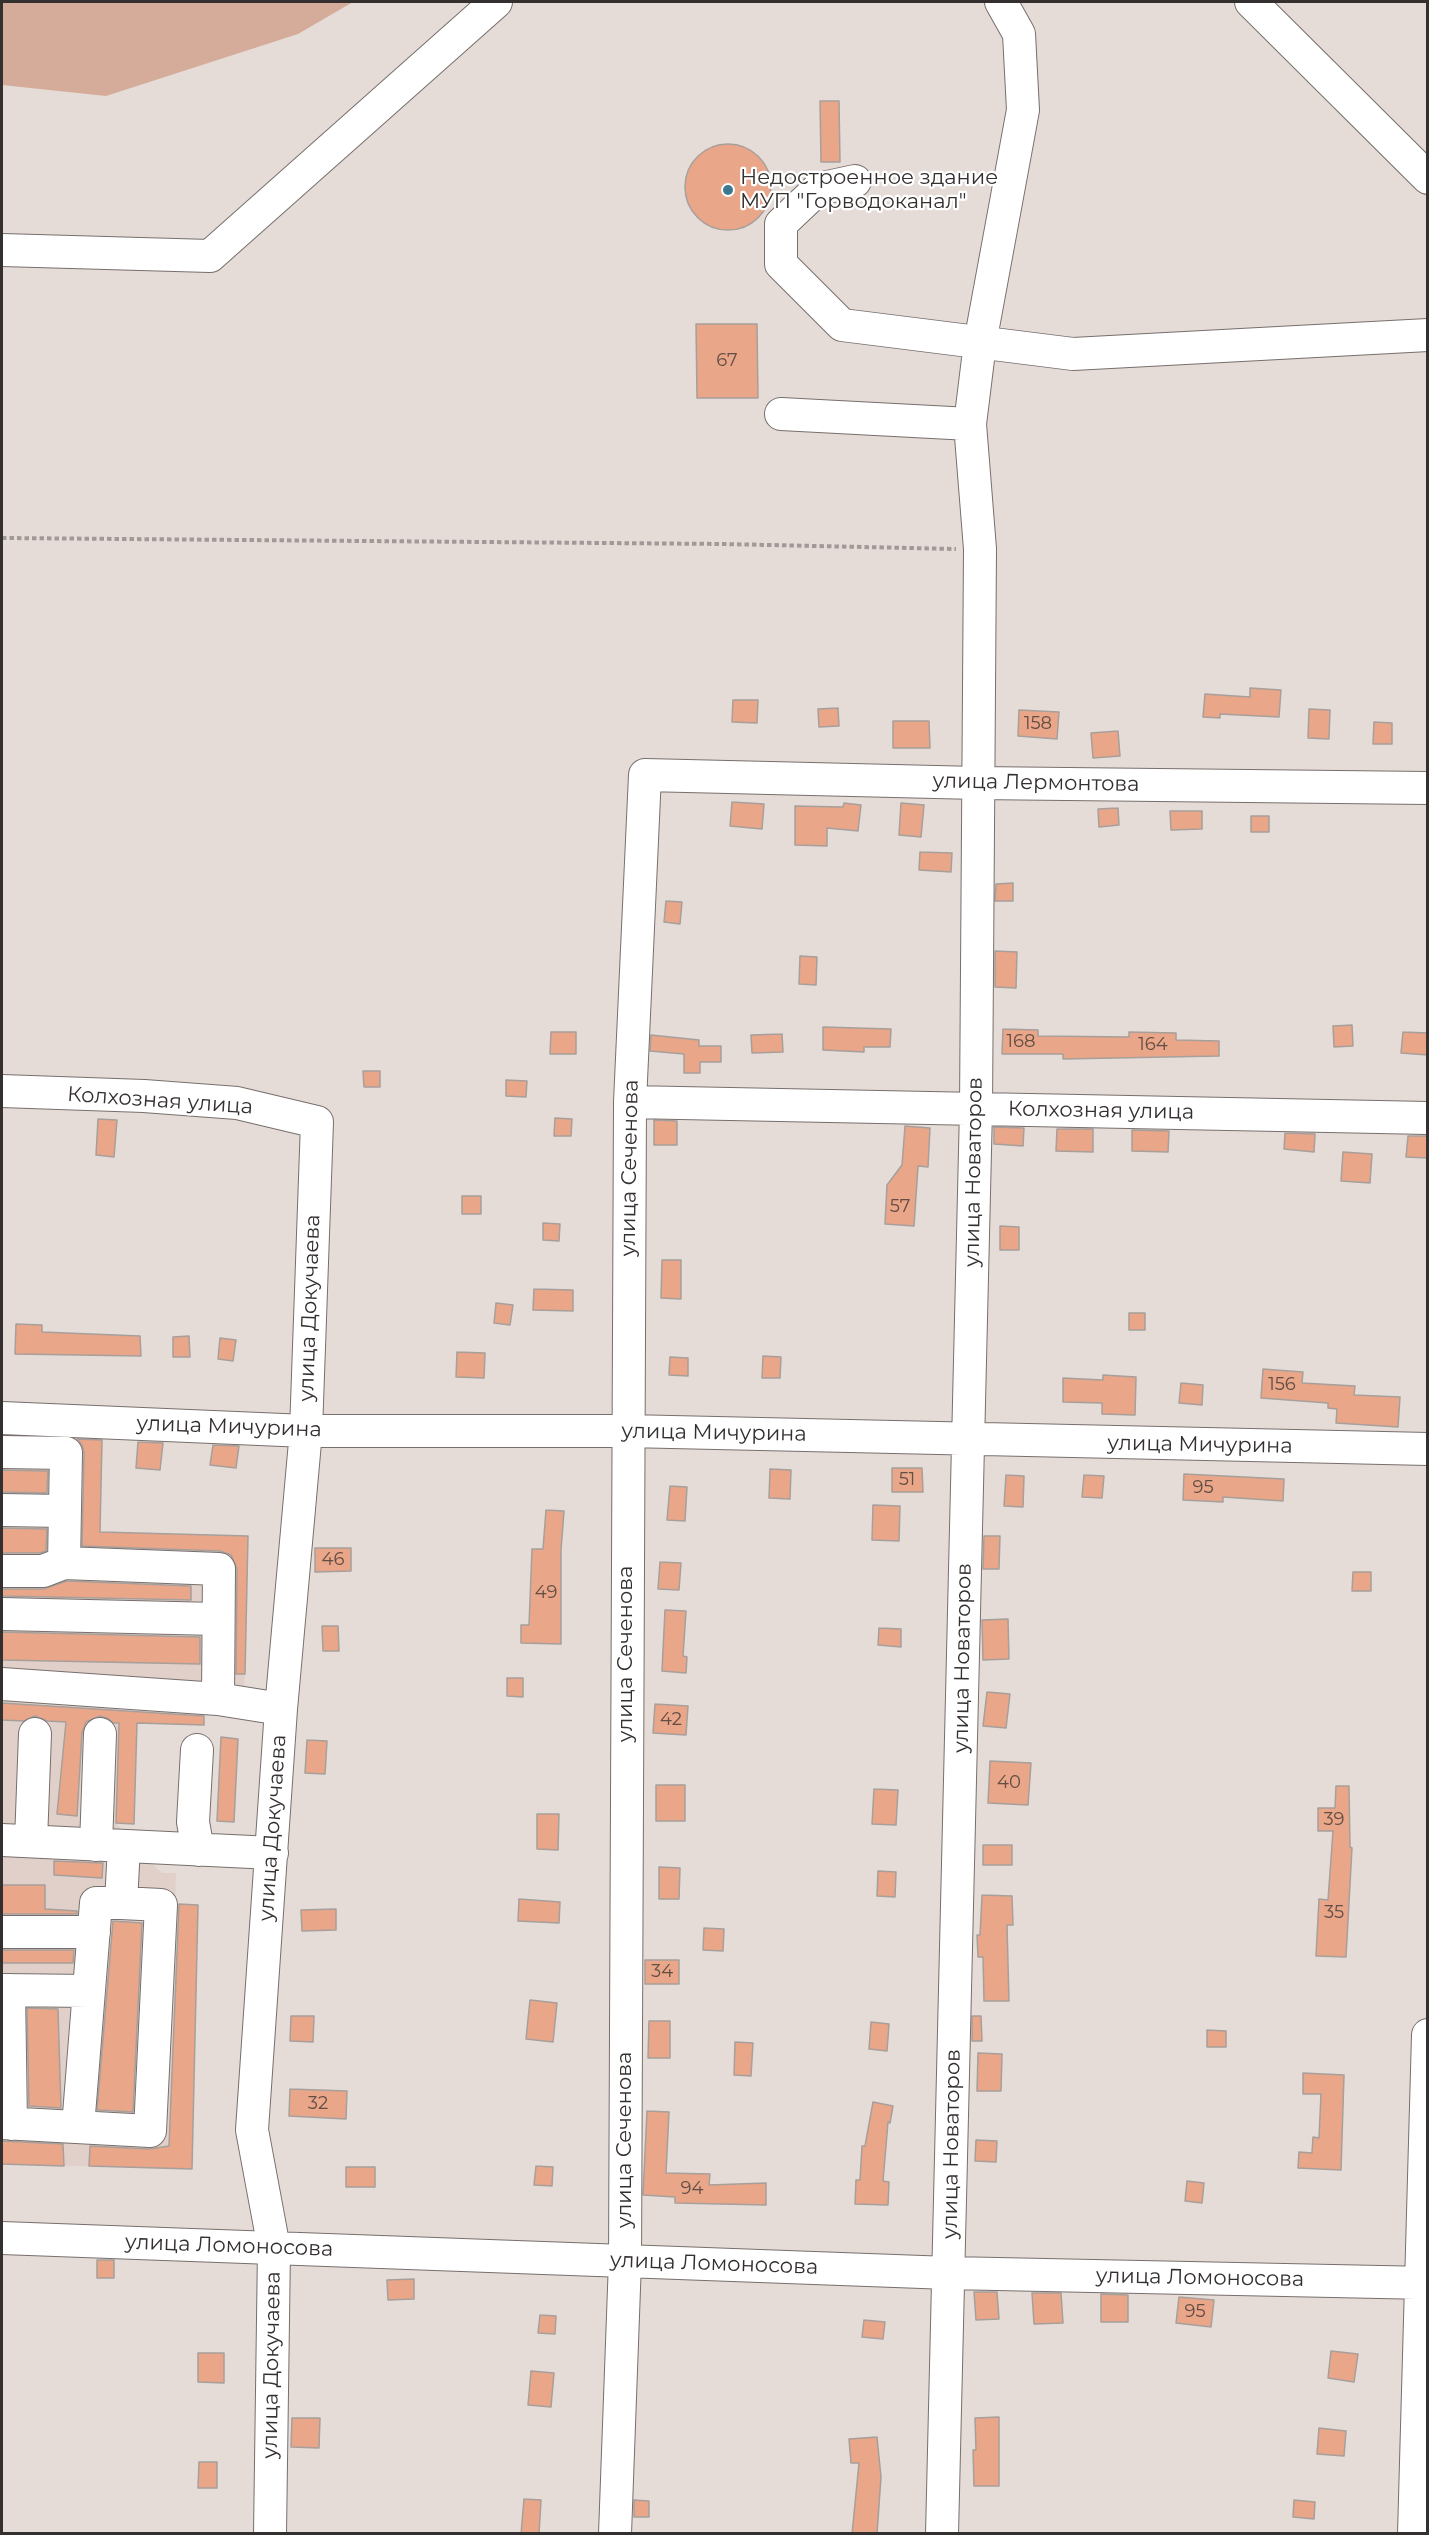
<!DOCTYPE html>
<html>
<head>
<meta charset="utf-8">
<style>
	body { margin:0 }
	#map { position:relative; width:1429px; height:2535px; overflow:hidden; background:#e5dcd8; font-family:Montserrat,sans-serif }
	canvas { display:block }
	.frame { position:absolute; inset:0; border:3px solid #34302f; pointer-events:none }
</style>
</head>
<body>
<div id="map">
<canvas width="1429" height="2535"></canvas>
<div class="frame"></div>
</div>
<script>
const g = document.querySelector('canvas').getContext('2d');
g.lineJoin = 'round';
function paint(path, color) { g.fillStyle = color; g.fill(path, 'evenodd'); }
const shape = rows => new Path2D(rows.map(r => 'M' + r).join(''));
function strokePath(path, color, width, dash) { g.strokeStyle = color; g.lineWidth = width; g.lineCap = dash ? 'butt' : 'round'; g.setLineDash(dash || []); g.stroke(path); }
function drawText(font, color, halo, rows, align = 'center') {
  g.font = font + ' Montserrat,sans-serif'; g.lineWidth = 4.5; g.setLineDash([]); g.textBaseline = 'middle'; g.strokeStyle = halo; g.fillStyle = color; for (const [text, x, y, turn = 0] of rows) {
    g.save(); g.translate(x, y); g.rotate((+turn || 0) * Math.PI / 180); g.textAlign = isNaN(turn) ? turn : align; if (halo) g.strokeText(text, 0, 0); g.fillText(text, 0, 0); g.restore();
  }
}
paint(shape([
	[2,1422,103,1425,100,1532,248,1536,244,1710,120,1707,116,1823,135,1847,162,1873,176,1873,175,1904,198,1905,192,2169,2,2164]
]), '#e1d0c9');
paint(shape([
	[2,2,353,2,298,34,106,96,2,85]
]), '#d5ac9a');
const building = shape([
	[820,101,839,101,840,162,821,162,820,101],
	'685 187a43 43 0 1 1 86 0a43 43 0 1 1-86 0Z',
	[696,324,757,324,758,398,697,398,696,324],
	[1250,688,1281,690,1279,717,1220,714,1220,718,1203,717,1205,694,1250,697,1250,688],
	[733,700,758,700,757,723,732,722,733,700],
	[838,708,839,726,819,727,818,709,838,708],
	[1309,709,1330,710,1329,739,1308,738,1309,709],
	[1019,710,1059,712,1057,739,1018,736,1019,710],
	[893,721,929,721,930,748,893,748,893,721],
	[1374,722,1392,723,1392,744,1373,744,1374,722],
	[1118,731,1120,756,1093,758,1091,733,1118,731],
	[732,802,764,804,762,829,730,826,732,802],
	[844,803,861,805,858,831,827,828,827,846,795,845,795,806,843,807,844,803],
	[901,803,924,805,921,837,899,835,901,803],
	[1118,808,1119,825,1099,827,1098,809,1118,808],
	[1170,811,1202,811,1202,829,1171,830,1170,811],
	[1251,816,1269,816,1269,832,1251,832,1251,816],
	[920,852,952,853,951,872,919,870,920,852],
	[1013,883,1013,901,995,901,996,884,1013,883],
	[666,901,682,902,680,924,664,922,666,901],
	[995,951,1017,952,1016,988,995,987,995,951],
	[800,956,817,957,816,985,799,984,800,956],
	[1352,1025,1353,1046,1334,1047,1333,1026,1352,1025],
	[823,1027,891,1029,890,1047,864,1047,864,1052,823,1050,823,1027],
	[1003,1029,1038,1030,1038,1036,1129,1037,1129,1032,1176,1033,1176,1040,1219,1041,1219,1056,1063,1059,1063,1054,1002,1054,1003,1029],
	[551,1032,576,1032,576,1054,550,1054,551,1032],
	[1403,1032,1428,1033,1428,1055,1401,1053,1403,1032],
	[782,1034,783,1052,752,1053,751,1035,782,1034],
	[651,1035,699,1040,699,1046,721,1046,721,1062,700,1062,700,1073,684,1073,684,1054,650,1051,651,1035],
	[363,1071,380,1071,380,1087,364,1087,363,1071],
	[506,1080,527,1081,526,1097,506,1096,506,1080],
	[555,1118,572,1119,571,1136,554,1136,555,1118],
	[98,1119,117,1120,114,1157,96,1155,98,1119],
	[654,1120,677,1121,677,1145,654,1145,654,1120],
	[905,1126,930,1128,928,1167,918,1166,914,1226,885,1224,887,1185,902,1165,905,1126],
	[994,1127,1024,1128,1023,1146,994,1144,994,1127],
	[1057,1129,1093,1129,1093,1152,1056,1151,1057,1129],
	[1132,1130,1169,1131,1168,1152,1132,1151,1132,1130],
	[1285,1133,1315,1134,1314,1152,1284,1149,1285,1133],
	[1408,1136,1428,1136,1428,1158,1406,1157,1408,1136],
	[1343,1152,1372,1154,1370,1183,1341,1181,1343,1152],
	[462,1196,481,1196,481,1214,462,1214,462,1196],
	[543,1223,560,1224,559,1241,543,1240,543,1223],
	[1000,1226,1019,1227,1019,1250,1000,1250,1000,1226],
	[662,1260,681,1260,681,1299,661,1298,662,1260],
	[534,1289,573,1290,573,1311,533,1310,534,1289],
	[496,1303,513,1305,510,1325,494,1323,496,1303],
	[1129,1313,1145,1313,1145,1330,1129,1330,1129,1313],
	[16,1324,42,1325,42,1332,140,1336,141,1356,15,1354,16,1324],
	[189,1336,190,1357,173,1357,173,1337,189,1336],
	[220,1338,236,1340,233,1361,218,1359,220,1338],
	[457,1352,485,1353,484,1378,456,1377,457,1352],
	[763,1356,781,1357,780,1378,762,1378,763,1356],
	[670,1357,688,1358,688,1376,669,1375,670,1357],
	[1263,1369,1303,1372,1302,1383,1355,1386,1354,1395,1400,1397,1398,1427,1336,1423,1337,1409,1328,1408,1328,1403,1261,1398,1263,1369],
	[1103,1375,1136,1377,1135,1415,1102,1414,1102,1403,1063,1402,1063,1378,1103,1380,1103,1375],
	[1181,1383,1203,1385,1202,1405,1179,1403,1181,1383],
	[77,1439,102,1440,100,1532,248,1536,245,1674,236,1674,237,1569,231,1555,220,1551,82,1546,84,1453,82,1445,77,1439],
	[138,1442,163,1443,160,1470,136,1468,138,1442],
	[213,1445,239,1446,236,1468,210,1465,213,1445],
	[892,1468,922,1468,923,1492,892,1492,892,1468],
	[770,1469,791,1470,790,1499,769,1498,770,1469],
	[2,1470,48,1471,47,1493,2,1492,2,1470],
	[1184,1474,1284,1479,1283,1501,1223,1497,1223,1502,1183,1500,1184,1474],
	[1006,1475,1024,1476,1023,1507,1004,1506,1006,1475],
	[1084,1475,1104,1476,1102,1498,1082,1497,1084,1475],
	[670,1486,687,1487,685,1521,667,1520,670,1486],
	[873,1505,900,1506,899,1541,872,1540,873,1505],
	[546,1510,564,1511,561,1550,561,1644,521,1643,521,1625,529,1625,532,1549,543,1549,546,1510],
	[2,1528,47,1529,46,1551,40,1553,2,1553,2,1528],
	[984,1536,1000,1536,999,1569,983,1569,984,1536],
	[315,1548,351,1548,351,1571,315,1572,315,1548],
	[660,1562,681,1563,679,1590,658,1589,660,1562],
	[1353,1572,1371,1572,1371,1591,1352,1591,1353,1572],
	[67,1581,191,1586,191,1600,2,1596,2,1589,43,1589,67,1581],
	[665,1610,686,1611,683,1656,687,1657,686,1673,662,1671,665,1610],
	[1008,1619,1009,1659,983,1660,982,1620,1008,1619],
	[322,1626,338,1626,339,1651,323,1651,322,1626],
	[879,1628,901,1629,901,1647,878,1645,879,1628],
	[2,1632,200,1637,200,1664,2,1660,2,1632],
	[507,1678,523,1678,523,1697,507,1696,507,1678],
	[987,1692,1010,1694,1006,1728,983,1726,987,1692],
	[2,1703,204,1716,204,1725,137,1723,134,1824,116,1823,119,1723,113,1723,109,1719,100,1716,86,1722,82,1733,77,1816,57,1814,66,1722,47,1721,35,1716,24,1721,2,1720,2,1703],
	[655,1704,688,1706,686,1735,653,1733,655,1704],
	[221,1737,238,1739,234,1822,217,1821,221,1737],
	[307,1740,327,1741,325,1774,305,1773,307,1740],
	[990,1761,1031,1763,1028,1805,988,1803,990,1761],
	[656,1785,685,1785,685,1821,656,1821,656,1785],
	[1336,1786,1349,1786,1350,1847,1352,1848,1346,1957,1316,1956,1319,1899,1328,1900,1333,1831,1318,1831,1318,1808,1335,1808,1336,1786],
	[874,1789,898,1790,896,1825,872,1824,874,1789],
	[537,1814,559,1814,558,1850,537,1849,537,1814],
	[983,1845,1012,1845,1012,1865,983,1865,983,1845],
	[54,1861,103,1863,102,1878,54,1875,54,1861],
	[659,1867,680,1868,679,1899,659,1899,659,1867],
	[878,1871,896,1872,895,1897,877,1896,878,1871],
	[2,1885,45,1885,45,1909,77,1911,77,1914,2,1914,2,1885],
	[982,1895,1012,1896,1013,1925,1007,1925,1009,2001,984,2001,983,1957,978,1957,977,1935,980,1935,982,1895],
	[519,1899,560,1902,559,1923,518,1921,519,1899],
	[179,1904,198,1905,192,2169,89,2166,90,2146,149,2149,169,2146,179,1904],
	[336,1909,336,1930,302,1931,301,1910,336,1909],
	[113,1921,142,1923,133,2112,97,2110,113,1921],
	[704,1928,724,1929,723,1951,703,1950,704,1928],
	[2,1950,74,1950,73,1963,2,1963,2,1950],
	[645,1960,679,1960,679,1984,645,1984,645,1960],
	[530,2000,557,2003,553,2042,526,2039,530,2000],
	[27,2008,58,2009,61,2108,29,2106,27,2008],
	[291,2016,314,2016,313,2042,290,2041,291,2016],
	[972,2016,981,2016,982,2041,972,2041,972,2016],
	[649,2021,670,2021,670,2058,648,2058,649,2021],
	[871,2022,889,2024,887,2051,869,2049,871,2022],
	[1207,2030,1226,2031,1226,2047,1207,2047,1207,2030],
	[735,2042,753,2043,751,2076,734,2075,735,2042],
	[978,2053,1002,2054,1001,2091,977,2091,978,2053],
	[1303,2073,1344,2075,1341,2170,1298,2168,1299,2152,1312,2153,1313,2137,1319,2138,1321,2094,1303,2094,1303,2073],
	[290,2089,347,2091,346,2119,289,2116,290,2089],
	[873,2102,893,2106,890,2123,888,2122,883,2181,889,2182,888,2205,855,2204,856,2180,860,2180,862,2146,865,2146,873,2102],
	[647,2111,669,2112,666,2173,710,2174,709,2185,766,2183,766,2205,675,2203,675,2197,643,2195,647,2111],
	[976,2140,997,2141,996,2162,975,2161,976,2140],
	[2,2141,63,2144,64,2166,2,2164,2,2141],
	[536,2166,553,2167,552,2186,534,2185,536,2166],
	[346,2167,375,2167,375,2187,346,2187,346,2167],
	[1187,2181,1204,2183,1202,2203,1185,2201,1187,2181],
	[97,2260,114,2260,114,2278,97,2278,97,2260],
	[414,2279,414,2299,388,2300,387,2280,414,2279],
	[974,2292,997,2292,999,2319,976,2320,974,2292],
	[1032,2293,1061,2293,1063,2323,1034,2324,1032,2293],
	[1101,2294,1128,2295,1128,2322,1101,2322,1101,2294],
	[1179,2297,1214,2300,1211,2327,1176,2323,1179,2297],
	[540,2315,556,2316,555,2334,538,2333,540,2315],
	[864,2320,885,2322,883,2339,862,2337,864,2320],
	[1331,2351,1358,2354,1354,2382,1328,2378,1331,2351],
	[198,2353,224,2353,224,2383,198,2382,198,2353],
	[531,2371,554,2373,551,2407,528,2405,531,2371],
	[999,2417,999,2486,974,2486,973,2450,976,2450,975,2418,999,2417],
	[292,2418,320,2418,319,2448,291,2447,292,2418],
	[1319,2428,1346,2431,1344,2456,1317,2454,1319,2428],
	[877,2437,881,2477,877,2534,852,2534,859,2463,851,2463,849,2439,877,2437],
	[199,2462,217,2462,217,2488,198,2488,199,2462],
	[524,2499,541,2500,539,2534,521,2534,524,2499],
	[634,2500,649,2501,649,2517,634,2517,634,2500],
	[1294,2500,1315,2502,1314,2519,1293,2517,1294,2500]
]);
paint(building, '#eaa688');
strokePath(building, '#a79f9b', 1.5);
const minor = shape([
	[1251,2,1428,178],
	[855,181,818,189,781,224,781,264,842,325,1073,354,1428,335],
	[2,250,210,256,496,2],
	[781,414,970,424],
	[2,1091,144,1096,237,1103,317,1122,306,1431,281,1709,252,2130,274,2248,270,2534],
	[630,1102,1428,1118],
	[2,1418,306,1431,627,1431,1428,1449],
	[2,1452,66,1453,64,1563,219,1569,218,1699],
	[2,1510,65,1511],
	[2,1571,43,1571,64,1563],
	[2,1614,217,1619],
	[2,1684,218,1699,281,1709],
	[197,1750,193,1822,198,1850],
	[2,1840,272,1853],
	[31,1841,35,1734],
	[96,1845,100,1734],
	[2,1932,94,1932],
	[2,1990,89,1991],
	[9,1990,11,2124],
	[2,2123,150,2131,161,1905,121,1903,124,1846],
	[78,2127,96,1903,121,1903],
	[2,2238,949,2273,1428,2283],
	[615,2534,625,2261,630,1102,645,775,977,783,1428,788],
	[942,2534,976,1109,980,549,970,424,980,343,1023,110,1019,34,1001,2],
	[1414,2534,1428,2035]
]);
strokePath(minor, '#776f6c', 34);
strokePath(shape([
	[2,538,723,544,956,549]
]), '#a19997', 4, [4.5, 3]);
strokePath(minor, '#fff', 32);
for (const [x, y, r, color] of [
	[728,190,6,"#3c7990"]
]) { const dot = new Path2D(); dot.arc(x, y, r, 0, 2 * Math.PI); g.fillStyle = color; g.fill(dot); strokePath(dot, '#fff', 2); }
drawText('18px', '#624e45', null, [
	["67",727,361],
	["158",1038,724],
	["168",1021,1042],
	["164",1153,1045],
	["57",900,1207],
	["156",1282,1385],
	["51",907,1480],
	["95",1203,1488],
	["46",333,1560],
	["49",546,1593],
	["42",671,1720],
	["40",1009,1783],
	["39",1334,1820],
	["35",1334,1913],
	["34",662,1972],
	["32",318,2104],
	["94",692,2189],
	["95",1195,2312]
]);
drawText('21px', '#34302f', '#fff', [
	["Недостроенное здание",740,178],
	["МУП \"Горводоканал\"",740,202]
], 'left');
drawText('21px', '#34302f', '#fff', [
	["улица Лермонтова",1036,783,1],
	["Колхозная улица",160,1101,4],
	["Колхозная улица",1101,1111,1],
	["улица Сеченова",630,1168,-89],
	["улица Новаторов",974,1172,-89],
	["улица Докучаева",310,1308,-88],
	["улица Мичурина",229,1427,2],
	["улица Мичурина",714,1433,1],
	["улица Мичурина",1200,1445,1],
	["улица Сеченова",626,1654,-90],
	["улица Новаторов",963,1658,-89],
	["улица Докучаева",273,1828,-86],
	["улица Сеченова",625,2140,-90],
	["улица Новаторов",952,2144,-89],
	["улица Ломоносова",229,2246,2],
	["улица Ломоносова",714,2264,2],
	["улица Ломоносова",1200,2278,1],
	["улица Докучаева",272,2365,-89]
]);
</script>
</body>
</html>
